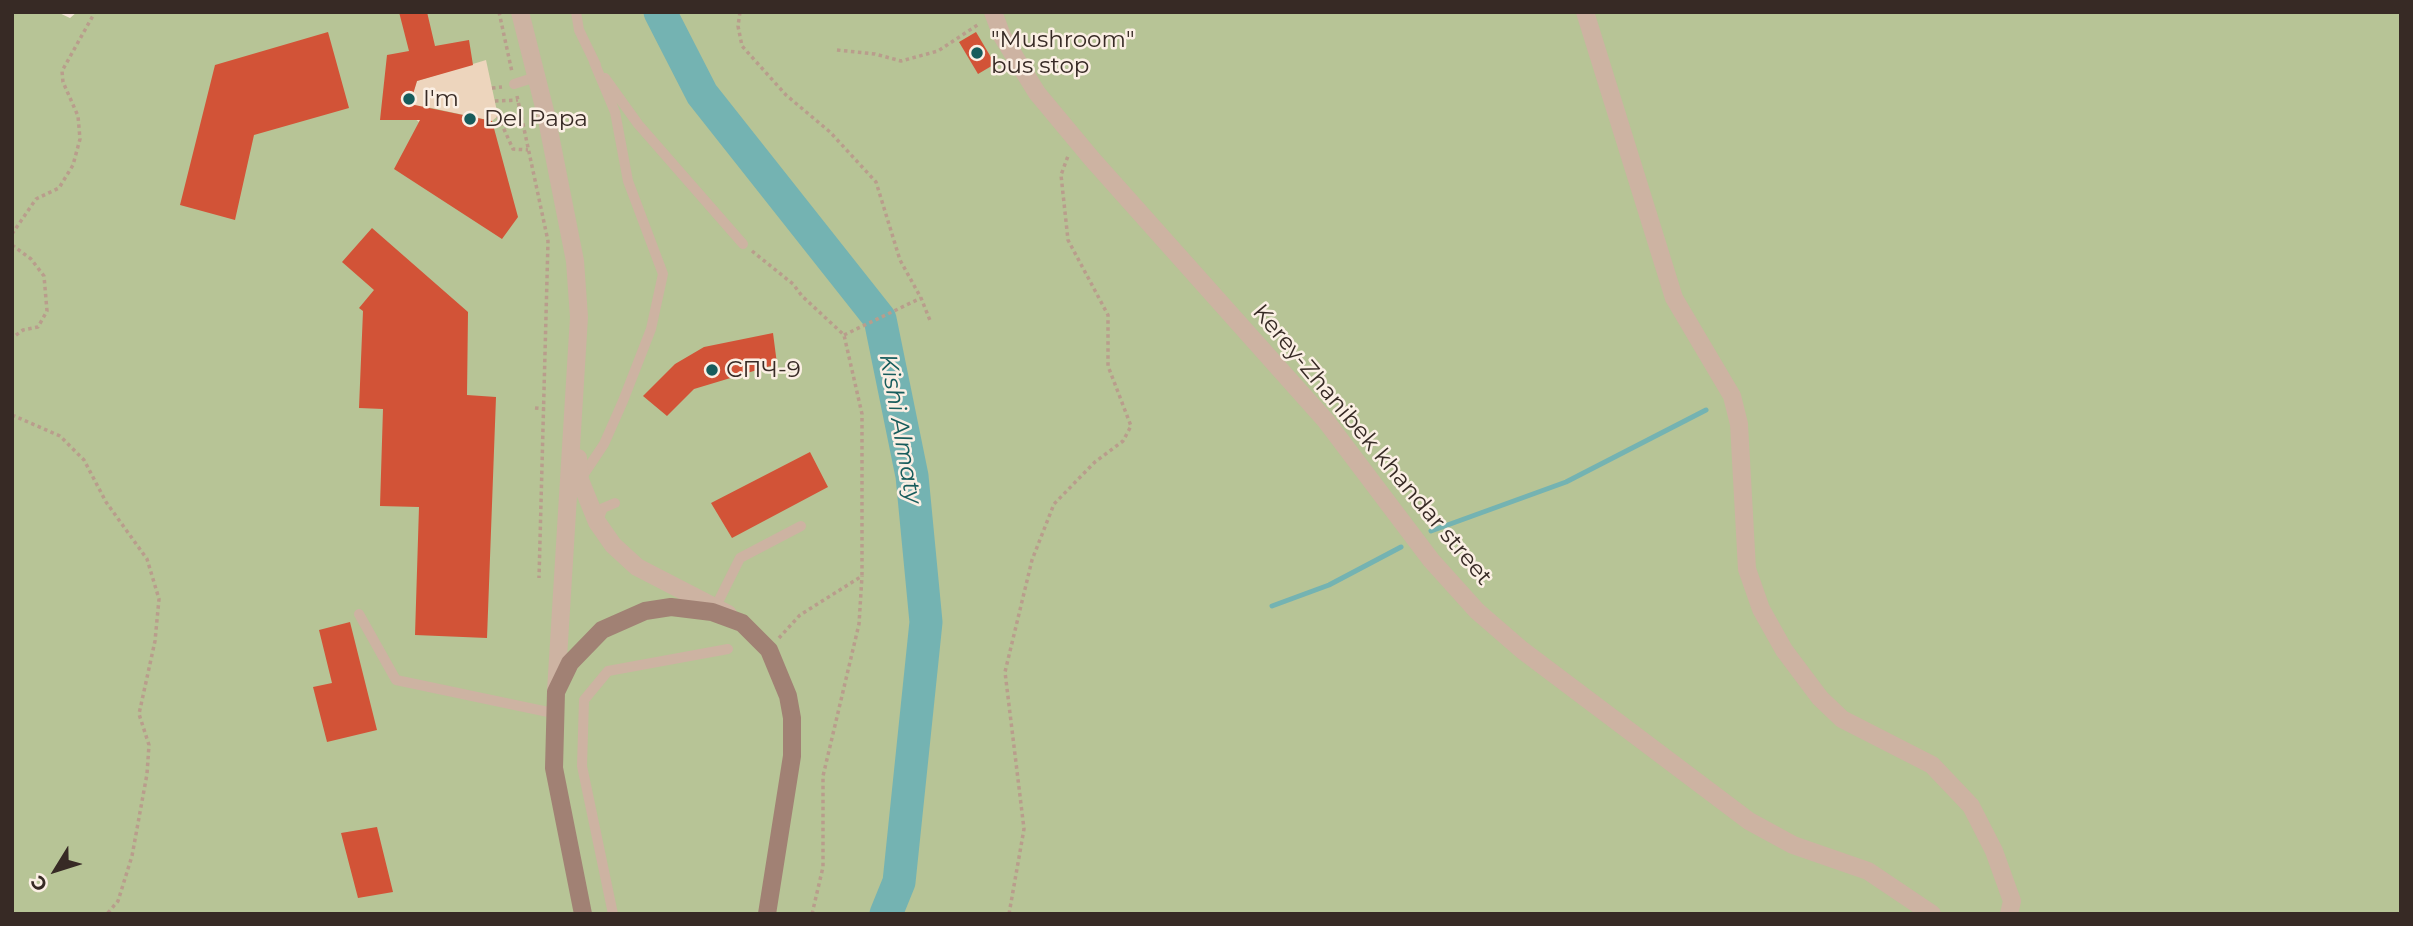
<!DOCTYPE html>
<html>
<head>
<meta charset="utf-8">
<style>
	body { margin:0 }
	#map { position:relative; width:2413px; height:926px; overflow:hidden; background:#f4e5d7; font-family:Montserrat,sans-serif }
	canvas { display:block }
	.frame { position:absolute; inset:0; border:14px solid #372a25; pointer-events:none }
	.north { position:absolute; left:21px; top:835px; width:70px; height:70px; -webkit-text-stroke:5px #fbefe4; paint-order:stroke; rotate:232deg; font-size:19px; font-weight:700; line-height:28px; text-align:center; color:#372a25 }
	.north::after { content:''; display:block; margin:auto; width:24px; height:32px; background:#372a25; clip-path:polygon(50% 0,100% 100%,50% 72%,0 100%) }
</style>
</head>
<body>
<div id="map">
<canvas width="2413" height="926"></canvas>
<div class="frame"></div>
<div class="north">С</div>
</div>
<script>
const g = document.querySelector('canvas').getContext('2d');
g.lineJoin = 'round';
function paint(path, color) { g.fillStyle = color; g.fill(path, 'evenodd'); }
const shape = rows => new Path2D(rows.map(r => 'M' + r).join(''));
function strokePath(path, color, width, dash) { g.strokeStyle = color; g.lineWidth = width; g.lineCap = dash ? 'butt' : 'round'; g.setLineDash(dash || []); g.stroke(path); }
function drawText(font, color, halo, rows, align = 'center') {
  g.font = font + ' Montserrat,sans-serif'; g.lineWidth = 5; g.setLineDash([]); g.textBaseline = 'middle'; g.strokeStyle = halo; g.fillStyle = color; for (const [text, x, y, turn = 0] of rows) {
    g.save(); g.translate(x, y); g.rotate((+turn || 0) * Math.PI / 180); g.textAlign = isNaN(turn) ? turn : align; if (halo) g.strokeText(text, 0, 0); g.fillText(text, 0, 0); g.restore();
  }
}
paint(shape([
	[12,12,57,12,70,18,77,12,2401,12,2401,914,12,914]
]), '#b7c496');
paint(shape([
	[486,60,498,116,492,121,427,107,419,122,407,113,417,81]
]), '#edd5bd');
strokePath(shape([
	[1431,531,1566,482,1706,410],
	[1272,606,1329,585,1401,547]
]), '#74b3b2', 5);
strokePath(shape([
	[660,12,702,94,880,319,912,476,926,622,899,882,886,914]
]), '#74b3b2', 33);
paint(shape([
	[399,12,427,12,435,46,469,40,473,65,417,81,410,104,492,121,518,217,502,239,394,169,420,120,380,120,387,55,409,51],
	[328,32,349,108,254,135,235,220,180,205,215,65],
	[976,32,995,64,978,74,959,42],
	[372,228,468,312,467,395,496,397,487,638,415,635,419,507,380,506,383,409,359,408,363,311,359,308,374,290,342,262],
	[773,333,777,364,694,389,667,416,643,396,675,364,704,347],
	[810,452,828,487,732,538,711,503],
	[350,622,377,730,327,742,313,687,332,683,319,630],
	[377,827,393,892,358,898,341,833]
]), '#d25337');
strokePath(shape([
	[499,12,512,72],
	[740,12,738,26,742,46,786,95,830,132,876,182,900,260,921,298,931,323],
	[837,50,875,54,901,61,938,51,979,24],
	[492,88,502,87],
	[517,96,548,241,539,578],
	[495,101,518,100],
	[498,116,513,149,528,150],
	[12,234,36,199,59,188,73,165,80,139,78,116,63,82,62,71,95,12],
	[12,245,31,259,44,276,47,311,38,327,23,330,12,338],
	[752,251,793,284,802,296,844,335,862,414,862,576,800,615,779,638],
	[844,335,921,298],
	[535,408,545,409],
	[12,415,60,436,84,460,106,502,147,559,159,599,155,641,139,714,149,745,147,774,132,856,118,901,107,914],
	[812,914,823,867,823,776,859,624,862,576],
	[1009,914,1024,829,1005,672,1032,560,1054,504,1095,462,1123,441,1131,426,1108,366,1108,315,1068,240,1061,175,1068,156]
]), '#b99d8c', 3.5, [3.5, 3.5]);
strokePath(shape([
	[576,12,579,30,596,65],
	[605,78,638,124,743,244],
	[514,84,536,77],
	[582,477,604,444,623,401,651,329,663,274,628,181,615,112,594,62],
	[597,522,603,508,615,503],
	[716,606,740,558,801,526],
	[359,614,396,680,553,713],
	[613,914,582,766,584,700,608,671,728,649]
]), '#cdb3a2', 10);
strokePath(shape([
	[520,12,546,115,575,261,579,317,556,691],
	[993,12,1002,36,1037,93,1092,159,1326,421,1431,560,1477,611,1522,650,1749,821,1793,845,1868,871,1932,914],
	[1585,12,1674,298,1732,396,1739,424,1747,569,1761,609,1784,650,1820,698,1842,719,1932,765,1971,806,1994,851,2012,901,2009,914],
	[578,458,580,480,597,522,613,545,637,567,728,614]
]), '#cdb3a2', 18);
strokePath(shape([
	[583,914,554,768,556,692,570,663,602,630,645,611,671,607,712,612,742,623,769,650,788,696,792,718,792,756,767,914]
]), '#a18174', 18);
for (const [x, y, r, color] of [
	[977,53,7,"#175c5c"],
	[409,99,7,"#175c5c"],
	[470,119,7,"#175c5c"],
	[712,370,7,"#175c5c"]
]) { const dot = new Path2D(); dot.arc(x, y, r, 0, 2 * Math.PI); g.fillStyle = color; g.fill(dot); strokePath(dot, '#fbefe4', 2.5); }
drawText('23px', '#372a25', '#fbefe4', [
	["\"Mushroom\"",991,40],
	["bus stop",991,66],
	["I'm",423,99],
	["Del Papa",484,119],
	["СПЧ-9",726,370]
], 'left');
drawText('23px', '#372a25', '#fbefe4', [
	["Kerey-Zhanibek khandar street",1372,445,50]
]);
drawText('italic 24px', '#175c5c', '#fbefe4', [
	["Kіshі Almaty",900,429,80]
]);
</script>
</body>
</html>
